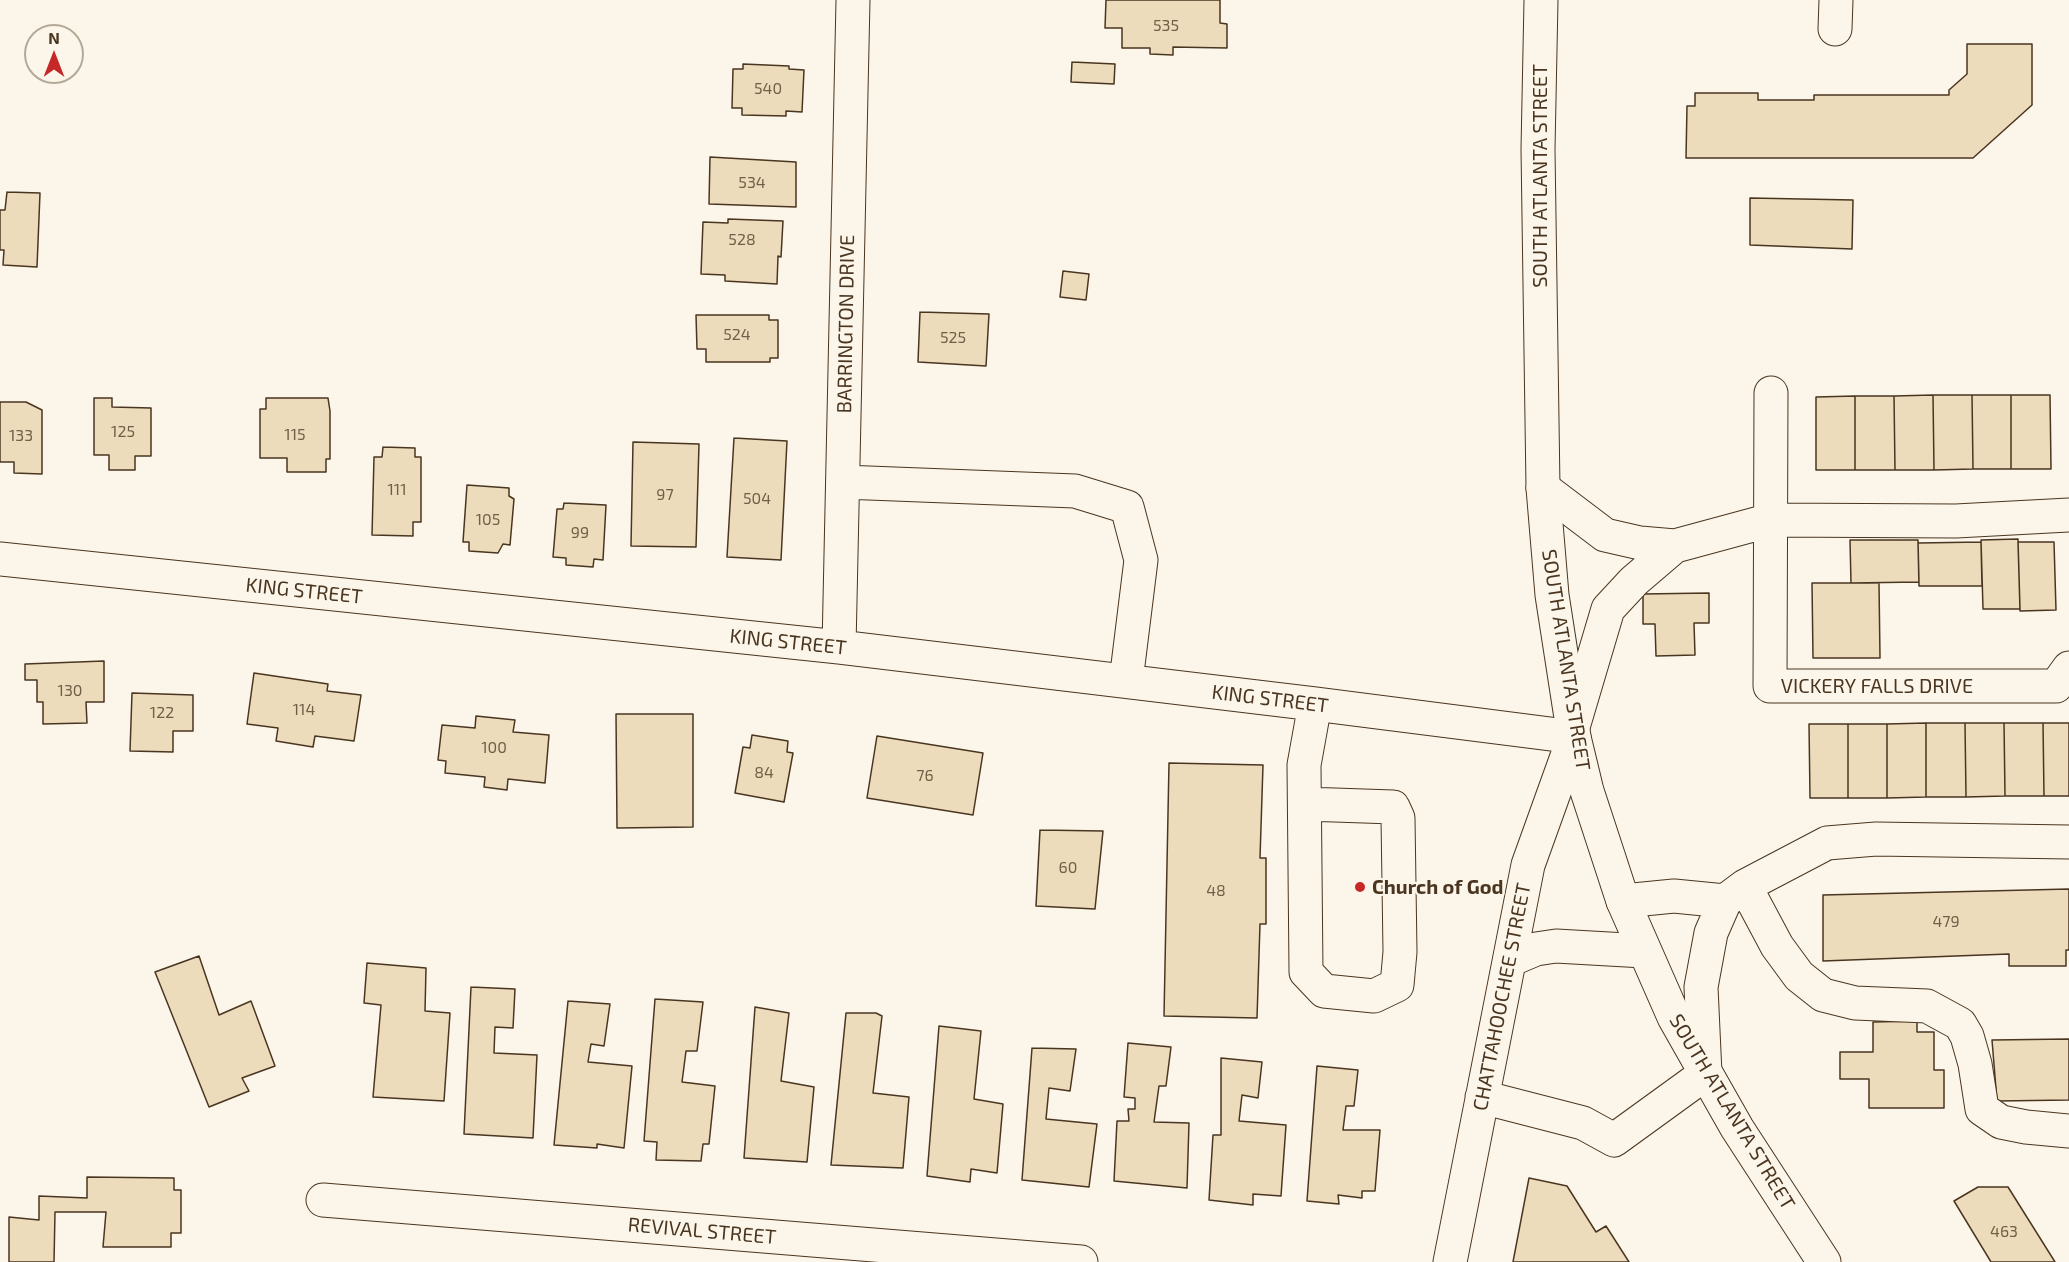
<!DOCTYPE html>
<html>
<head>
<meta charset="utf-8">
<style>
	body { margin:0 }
	#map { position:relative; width:2069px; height:1262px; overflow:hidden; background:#fbf6e9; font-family:"Exo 2",sans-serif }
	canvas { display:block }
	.north { position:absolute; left:24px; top:24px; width:60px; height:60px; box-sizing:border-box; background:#fbf6e9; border:2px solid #b4a999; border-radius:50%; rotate:0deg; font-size:16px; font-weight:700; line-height:24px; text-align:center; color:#4a3520 }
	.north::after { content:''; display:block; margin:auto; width:21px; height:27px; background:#c62828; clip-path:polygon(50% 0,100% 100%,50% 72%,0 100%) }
</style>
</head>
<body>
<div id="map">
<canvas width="2069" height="1262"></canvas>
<div class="north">N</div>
</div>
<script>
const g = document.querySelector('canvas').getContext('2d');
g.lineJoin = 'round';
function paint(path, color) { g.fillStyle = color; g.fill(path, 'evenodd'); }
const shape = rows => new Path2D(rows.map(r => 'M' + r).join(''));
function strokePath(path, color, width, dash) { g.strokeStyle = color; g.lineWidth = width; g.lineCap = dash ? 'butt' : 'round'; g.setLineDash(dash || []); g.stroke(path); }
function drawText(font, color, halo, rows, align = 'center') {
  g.font = font + ' "Exo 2",sans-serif'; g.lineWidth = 4.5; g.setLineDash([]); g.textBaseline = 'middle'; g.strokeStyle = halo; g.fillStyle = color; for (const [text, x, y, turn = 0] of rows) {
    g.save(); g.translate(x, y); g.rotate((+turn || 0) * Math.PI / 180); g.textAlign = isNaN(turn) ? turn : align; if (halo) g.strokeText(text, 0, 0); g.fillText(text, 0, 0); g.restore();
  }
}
const building = shape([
	[1106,0,1220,0,1220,23,1227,24,1227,48,1173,47,1173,55,1150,54,1150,48,1122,48,1122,28,1105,28,1106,0],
	[1967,44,2032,44,2032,105,1973,158,1686,158,1687,106,1695,106,1695,93,1758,93,1758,100,1814,100,1814,95,1949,95,1949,90,1967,74,1967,44],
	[1072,62,1115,64,1114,84,1071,82,1072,62],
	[743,64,789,66,789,69,804,70,802,112,786,111,786,116,742,115,742,108,732,108,733,69,743,69,743,64],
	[710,157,796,162,796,207,709,204,710,157],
	[7,192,40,193,37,267,3,265,4,250,0,250,0,210,5,210,7,192],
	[1750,198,1853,200,1852,249,1750,245,1750,198],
	[728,219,783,221,781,257,778,256,777,284,725,281,725,275,701,274,703,222,728,223,728,219],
	[1063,271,1089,274,1086,300,1060,297,1063,271],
	[920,312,989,314,986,366,918,362,920,312],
	[696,315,769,315,769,320,778,320,778,358,770,358,770,362,706,362,706,349,697,349,696,315],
	[1933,395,1972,395,1973,469,1934,470,1933,395],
	[1933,395,1934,470,1895,470,1894,396,1933,395],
	[1972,395,2011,395,2011,469,1973,469,1972,395],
	[2011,395,2050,395,2051,469,2011,469,2011,395],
	[1855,396,1894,396,1895,470,1855,470,1855,396],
	[1855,396,1855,470,1816,470,1816,397,1855,396],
	[94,398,112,398,112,407,151,408,151,456,135,456,135,470,109,470,109,455,94,455,94,398],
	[266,398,328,398,330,411,330,459,326,459,326,472,287,472,287,458,260,458,260,409,266,409,266,398],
	[0,402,26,402,42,410,42,474,14,473,14,462,0,462,0,402],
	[734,438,787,441,781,560,727,557,734,438],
	[633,442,699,444,696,547,631,546,633,442],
	[383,447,415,448,415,457,421,457,421,522,413,522,413,536,372,535,374,457,382,457,383,447],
	[467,485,509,488,509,496,514,499,510,545,503,544,498,553,469,551,469,542,463,542,467,485],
	[564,503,606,505,603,560,594,559,593,567,566,565,566,558,553,557,557,509,563,509,564,503],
	[2018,539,2020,609,1983,609,1981,540,2018,539],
	[1850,540,1918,540,1919,582,1851,583,1850,540],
	[1981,542,1982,586,1919,586,1918,543,1981,542],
	[2018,542,2054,542,2056,610,2020,611,2018,542],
	[1812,583,1879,583,1880,658,1813,658,1812,583],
	[1709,593,1709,623,1694,623,1695,655,1656,656,1655,624,1643,624,1643,594,1709,593],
	[104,661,104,702,86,702,87,723,43,724,43,702,37,702,37,680,25,680,25,664,104,661],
	[254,673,328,684,327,691,361,695,354,741,315,736,313,747,276,741,278,728,247,724,254,673],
	[132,693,193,695,193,731,173,731,173,752,130,751,132,693],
	[616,714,693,714,693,827,617,828,616,714],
	[476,716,515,720,513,732,549,735,545,783,508,779,507,790,484,787,485,777,445,773,446,761,438,760,442,725,475,728,476,716],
	[1926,723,1965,723,1966,797,1926,797,1926,723],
	[1926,723,1926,797,1887,798,1887,724,1926,723],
	[1965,723,2004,723,2005,796,1966,797,1965,723],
	[2004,723,2043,723,2044,796,2005,796,2004,723],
	[2043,723,2069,723,2069,796,2044,796,2043,723],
	[1809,724,1848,724,1848,798,1810,798,1809,724],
	[1848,724,1887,724,1887,798,1848,798,1848,724],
	[752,735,788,741,787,752,793,753,784,802,735,793,743,747,750,748,752,735],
	[877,736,983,753,973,815,867,798,877,736],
	[1169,763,1263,765,1260,858,1266,858,1266,924,1260,924,1257,1018,1164,1016,1169,763],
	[1040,830,1103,831,1095,909,1036,906,1040,830],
	[2069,889,2069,950,2066,950,2066,966,2009,966,2009,954,1823,961,1823,895,2069,889],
	[199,956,219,1015,251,1001,275,1066,242,1078,249,1091,209,1107,155,972,199,956],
	[367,963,426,968,425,1011,450,1013,444,1101,373,1097,381,1005,364,1003,367,963],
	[471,987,515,989,513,1028,495,1027,494,1053,537,1055,533,1138,464,1134,471,987],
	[655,999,703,1002,697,1051,686,1051,682,1082,715,1086,709,1144,703,1144,701,1161,656,1160,657,1142,644,1141,655,999],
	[568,1001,610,1004,604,1046,591,1044,588,1062,632,1066,624,1148,597,1144,597,1148,554,1145,568,1001],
	[755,1007,789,1013,781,1081,814,1087,807,1162,744,1158,755,1007],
	[846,1013,876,1013,882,1016,873,1093,909,1097,903,1168,831,1165,846,1013],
	[1917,1021,1917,1032,1934,1032,1934,1070,1944,1070,1944,1108,1869,1108,1869,1079,1840,1079,1840,1052,1873,1052,1873,1022,1917,1021],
	[939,1026,981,1031,974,1099,1003,1104,997,1173,971,1169,970,1182,927,1176,939,1026],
	[2069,1039,2069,1100,1997,1101,1992,1040,2069,1039],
	[1128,1043,1171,1047,1166,1086,1159,1086,1154,1122,1189,1123,1187,1188,1114,1181,1117,1121,1129,1121,1128,1109,1135,1109,1135,1098,1124,1097,1128,1043],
	[1032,1048,1076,1049,1070,1091,1049,1088,1046,1119,1097,1124,1089,1187,1022,1180,1032,1048],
	[1221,1058,1262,1062,1258,1098,1242,1095,1239,1121,1286,1125,1281,1196,1253,1194,1253,1205,1209,1200,1213,1135,1221,1135,1221,1058],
	[1317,1066,1358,1070,1354,1106,1346,1106,1343,1130,1380,1130,1375,1191,1362,1191,1362,1198,1338,1195,1339,1204,1307,1201,1317,1066],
	[87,1177,174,1178,174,1190,181,1190,181,1233,171,1233,171,1247,103,1247,106,1212,55,1212,54,1262,9,1262,9,1217,39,1220,39,1196,87,1198,87,1177],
	[1529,1178,1567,1186,1596,1232,1606,1226,1629,1262,1513,1262,1529,1178],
	[1978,1187,2008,1187,2055,1262,1991,1262,1954,1201,1978,1187]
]);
paint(building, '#ecdcbc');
strokePath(building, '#4a3520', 1.5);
const minor = shape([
	[1835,29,1836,0],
	[1771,393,1770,686,2056,686,2069,668],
	[843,482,1075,491,1127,507,1141,560,1126,681],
	[1543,488,1605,535,1640,543,1675,546,1771,520,1956,521,2069,515],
	[0,559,839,647,1315,704,1574,737,1528,865,1450,1262],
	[839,647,853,0],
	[1573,727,1608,609,1634,581,1675,546],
	[1305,804,1393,807,1398,818,1400,952,1397,985,1374,996,1324,991,1306,972,1304,765,1315,704],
	[1745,886,1777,946,1799,976,1823,995,1855,1003,1927,1006,1960,1024,1967,1036,1975,1064,1982,1109,2001,1122,2026,1127,2069,1131],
	[1623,901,1674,896,1725,901],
	[1510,960,1536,949,1556,946,1644,951],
	[1482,1097,1583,1123,1614,1140,1705,1074,1701,987,1711,933,1725,901,1745,886,1827,843,1876,839,2069,842],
	[323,1200,1081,1262]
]);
const major = shape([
	[1541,0,1538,149,1543,488,1552,595,1574,737,1587,791,1623,901,1674,1017,1737,1128,1824,1262]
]);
strokePath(minor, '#4a3520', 35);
strokePath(major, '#4a3520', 35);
strokePath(minor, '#fbf6e9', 33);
strokePath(major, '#fbf6e9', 33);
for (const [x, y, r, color] of [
	[1360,887,6,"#c62828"]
]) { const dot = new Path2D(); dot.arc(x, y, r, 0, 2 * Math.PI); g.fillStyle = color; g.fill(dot); strokePath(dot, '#fbf6e9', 2); }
drawText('16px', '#725f47', null, [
	["535",1166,26],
	["540",768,89],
	["534",752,183],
	["528",742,240],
	["524",737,335],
	["525",953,338],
	["125",123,432],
	["115",295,435],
	["133",21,436],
	["111",397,490],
	["97",665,495],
	["504",757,499],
	["105",488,520],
	["99",580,533],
	["130",70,691],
	["114",304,710],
	["122",162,713],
	["100",494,748],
	["84",764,773],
	["76",925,776],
	["60",1068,868],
	["48",1216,891],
	["479",1946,922],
	["463",2004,1232]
]);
drawText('20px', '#4a3520', '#fbf6e9', [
	["SOUTH ATLANTA STREET",1540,176,-90],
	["BARRINGTON DRIVE",846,324,-89],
	["KING STREET",304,591,6],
	["KING STREET",788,642,6],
	["SOUTH ATLANTA STREET",1566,660,81],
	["VICKERY FALLS DRIVE",1877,686],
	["KING STREET",1270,699,7],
	["CHATTAHOOCHEE STREET",1502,997,-79],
	["SOUTH ATLANTA STREET",1732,1112,59],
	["REVIVAL STREET",702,1231,5]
]);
drawText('bold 20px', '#4a3520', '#fbf6e9', [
	["Church of God",1372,887]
], 'left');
</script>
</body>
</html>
